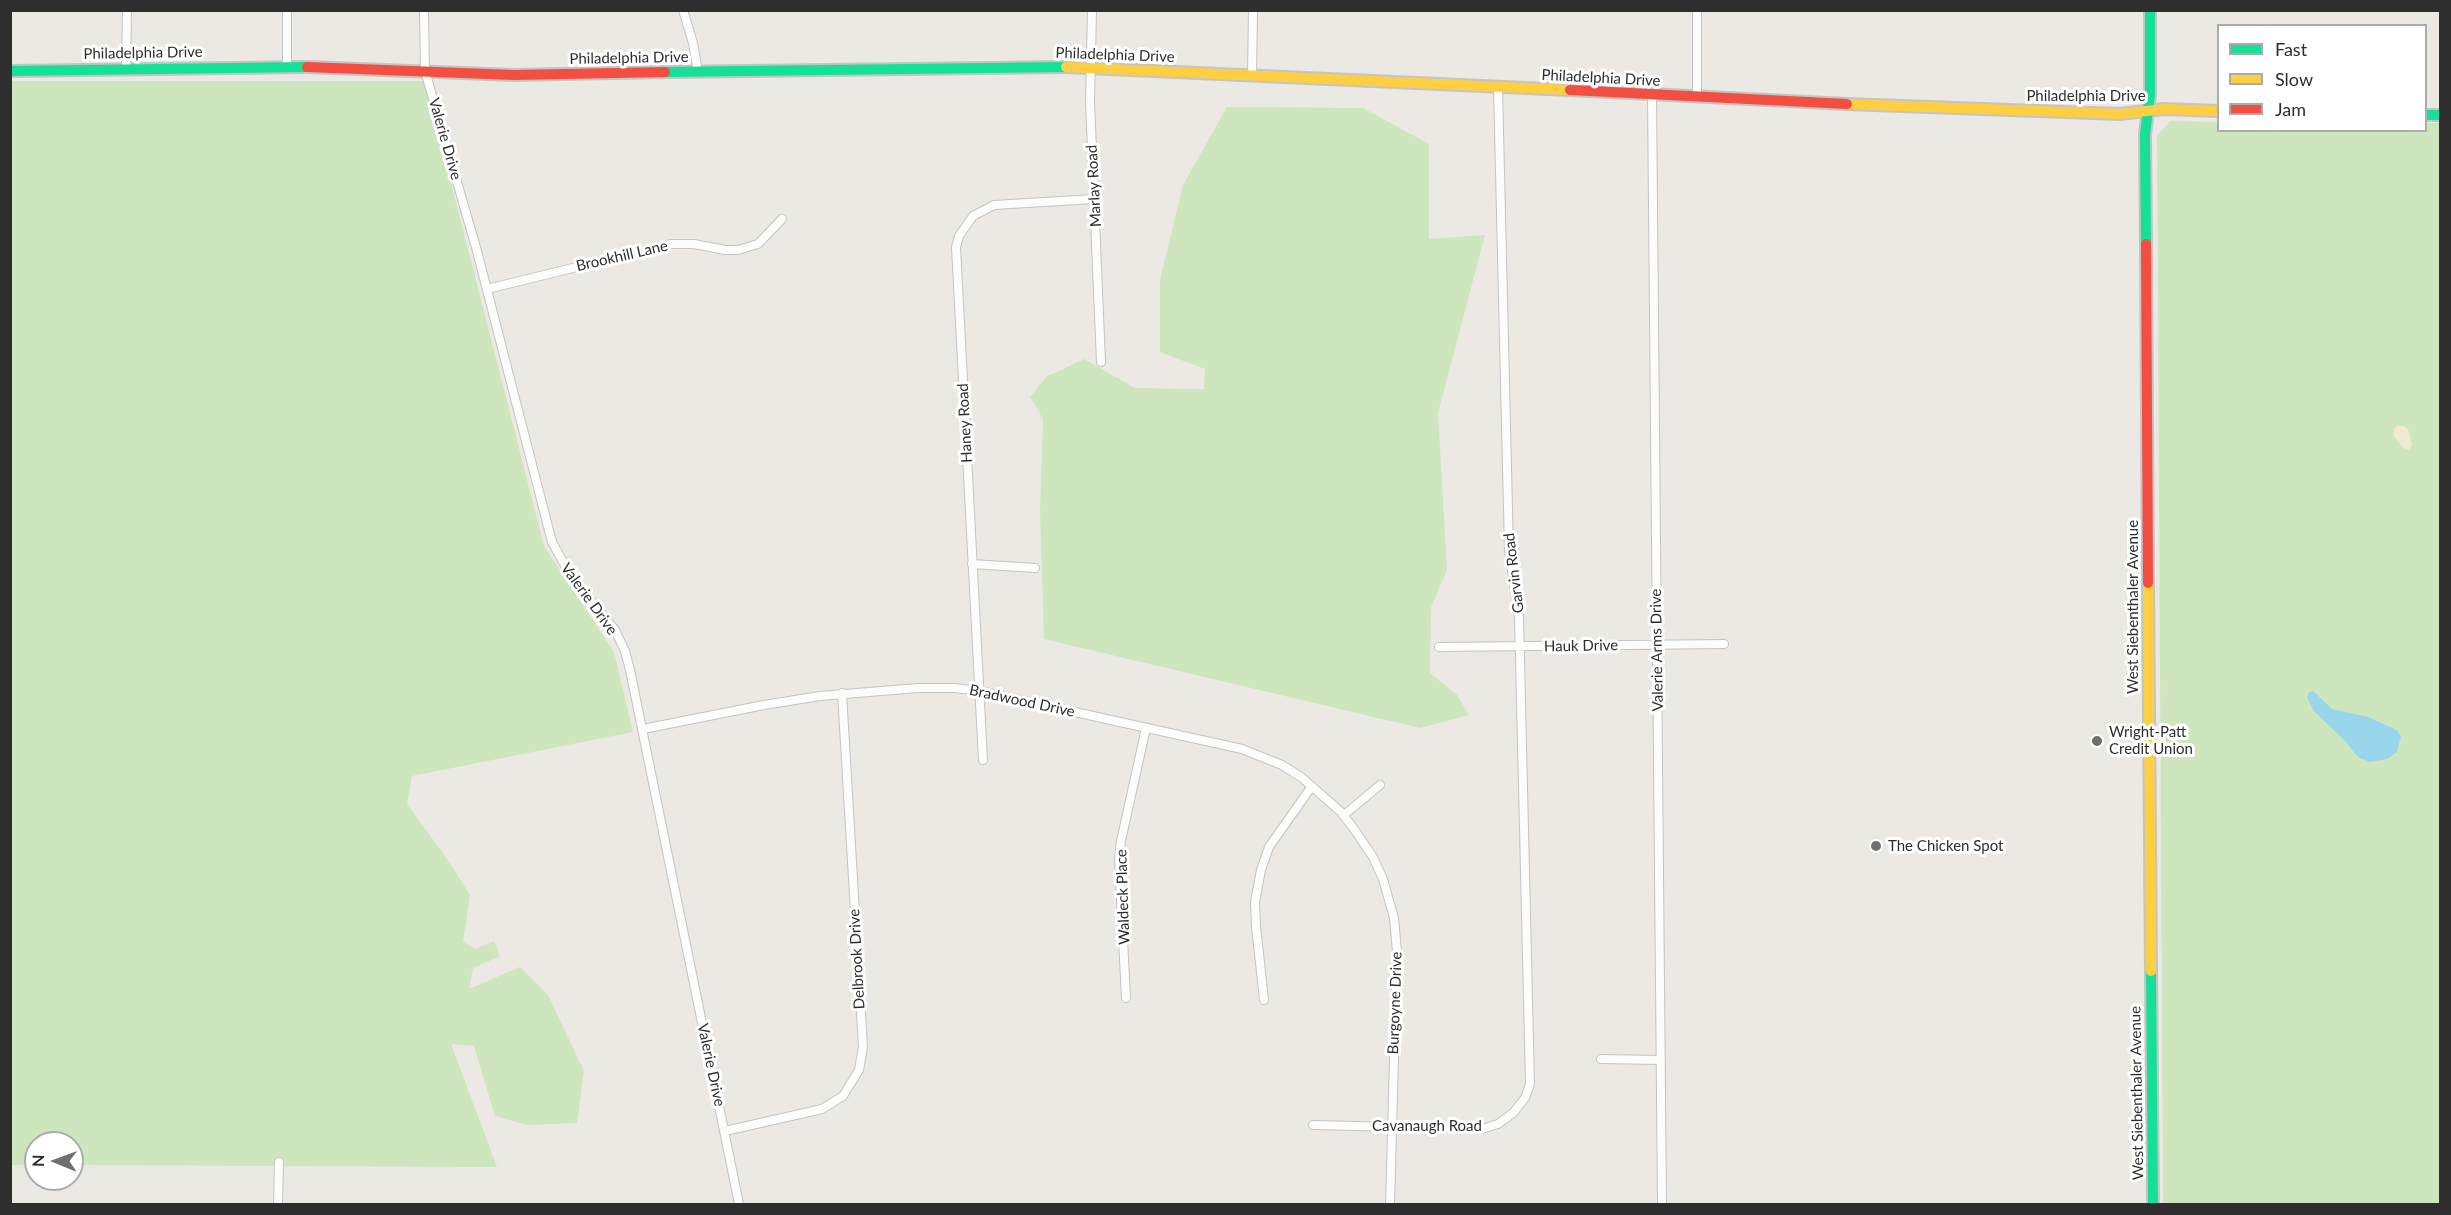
<!DOCTYPE html>
<html>
<head>
<meta charset="utf-8">
<style>
	body { margin:0 }
	#map { position:relative; width:2451px; height:1215px; overflow:hidden; background:#ece8e4; font-family:Lato,sans-serif }
	canvas { display:block }
	.frame { position:absolute; inset:0; border:12px solid #2e2e2e; pointer-events:none }
	.legend { position:absolute; left:2217px; top:24px; width:210px; height:108px; box-sizing:border-box; background:#fff; border:2px solid #ababab; margin:0; padding:8px 10px; list-style:none; font-size:18px; color:#2e2e2e }
	.legend li { display:flex; align-items:center; gap:12px; height:30px }
	.legend b { width:30px; border:2px solid #ababab }
	.north { position:absolute; left:24px; top:1131px; width:60px; height:60px; box-sizing:border-box; background:#fff; border:2px solid #ababab; border-radius:50%; rotate:271deg; font-size:16px; font-weight:700; line-height:24px; text-align:center; color:#2e2e2e }
	.north::after { content:''; display:block; margin:auto; width:21px; height:27px; background:#706f6e; clip-path:polygon(50% 0,100% 100%,50% 72%,0 100%) }
</style>
</head>
<body>
<div id="map">
<canvas width="2451" height="1215"></canvas>
<div class="frame"></div>
<ul class="legend">
<li><b style="height:8px;background:#16e098"></b>Fast</li>
<li><b style="height:8px;background:#ffcf43"></b>Slow</li>
<li><b style="height:8px;background:#f24e42"></b>Jam</li>
</ul>
<div class="north">N</div>
</div>
<script>
const g = document.querySelector('canvas').getContext('2d');
g.lineJoin = 'round';
function paint(path, color) { g.fillStyle = color; g.fill(path, 'evenodd'); }
const shape = rows => new Path2D(rows.map(r => 'M' + r).join(''));
function strokePath(path, color, width, dash) { g.strokeStyle = color; g.lineWidth = width; g.lineCap = dash ? 'butt' : 'round'; g.setLineDash(dash || []); g.stroke(path); }
function drawText(font, color, halo, rows, align = 'center') {
  g.font = font + ' Lato,sans-serif'; g.lineWidth = 6; g.setLineDash([]); g.textBaseline = 'middle'; g.strokeStyle = halo; g.fillStyle = color; for (const [text, x, y, turn = 0] of rows) {
    g.save(); g.translate(x, y); g.rotate((+turn || 0) * Math.PI / 180); g.textAlign = isNaN(turn) ? turn : align; if (halo) g.strokeText(text, 0, 0); g.fillText(text, 0, 0); g.restore();
  }
}
paint(shape([
	[11,81,425,81,544,546,614,652,633,732,412,776,407,804,445,856,470,895,463,942,476,949,494,941,500,956,473,968,469,989,520,967,548,995,584,1071,577,1123,527,1125,495,1116,474,1046,451,1044,497,1167,72,1165,72,1143,36,1143,36,1165,11,1165],
	[1227,107,1363,108,1429,144,1429,239,1485,235,1438,413,1447,570,1431,607,1430,673,1457,695,1469,715,1420,728,1044,639,1040,510,1043,419,1030,397,1046,377,1084,359,1135,388,1204,389,1205,369,1160,352,1160,280,1183,185],
	[2170,121,2218,122,2218,130,2426,130,2426,123,2440,123,2440,1204,2163,1204,2157,136]
]), '#cee6be');
paint(shape([
	[2397,426,2404,426,2408,430,2412,444,2409,450,2403,448,2394,436,2394,429]
]), '#f0ead3');
paint(shape([
	[2313,691,2332,709,2368,717,2397,730,2401,736,2397,752,2387,759,2370,762,2358,757,2346,742,2313,710,2307,697,2309,692]
]), '#99d6ec');
const street = shape([
	[287,10,287,67],
	[424,10,425,71,477,251,552,542,572,578,615,630,625,651,630,670,739,1204],
	[683,10,693,43,698,72],
	[1092,10,1090,102,1101,362],
	[1697,10,1697,97],
	[126,68,127,10],
	[1252,75,1253,10],
	[1652,95,1662,1204],
	[487,289,671,244,694,244,725,250,738,250,758,244,782,219],
	[972,564,1035,568],
	[1439,647,1724,644],
	[643,729,764,705,820,696,918,688,954,688,980,691,1242,749,1282,765,1301,777,1341,812,1354,829,1373,857,1383,879,1394,918,1397,952,1390,1204],
	[983,760,956,247,959,236,973,216,994,205,1094,199],
	[1344,815,1380,785],
	[1126,998,1119,859,1121,841,1146,728],
	[1264,1000,1256,926,1255,902,1261,870,1269,847,1312,786],
	[1601,1059,1661,1060],
	[1313,1125,1482,1129,1498,1124,1513,1113,1525,1098,1530,1084,1519,617,1509,551,1498,88],
	[725,1131,822,1109,843,1096,859,1070,863,1047,842,693],
	[278,1204,279,1162]
]);
const fast = shape([
	[10,71,307,67],
	[665,72,1066,67],
	[2426,115,2440,115],
	[2146,244,2145,134,2150,95,2150,10],
	[2151,971,2153,1204]
]);
const slow = shape([
	[1066,67,1570,90],
	[1847,104,2120,114,2164,109,2218,111],
	[2148,583,2151,971]
]);
const jam = shape([
	[307,67,514,75,665,72],
	[1570,90,1847,104],
	[2146,244,2148,583]
]);
strokePath(street, '#c5c4c5', 10);
strokePath(fast, '#c5c4c5', 14);
strokePath(slow, '#c5c4c5', 14);
strokePath(jam, '#c5c4c5', 14);
strokePath(street, '#fcfcfb', 8);
strokePath(fast, '#16e098', 10);
strokePath(slow, '#ffcf43', 10);
strokePath(jam, '#f24e42', 10);
for (const [x, y, r, color] of [
	[2097,741,6,"#706f6e"],
	[1876,846,6,"#706f6e"]
]) { const dot = new Path2D(); dot.arc(x, y, r, 0, 2 * Math.PI); g.fillStyle = color; g.fill(dot); strokePath(dot, '#fff', 2); }
drawText('15px', '#2e2e2e', '#fff', [
	["Philadelphia Drive",143,53,-1],
	["Philadelphia Drive",1115,55,2],
	["Philadelphia Drive",629,58,-1],
	["Philadelphia Drive",1601,78,3],
	["Philadelphia Drive",2086,96],
	["Valerie Drive",445,139,74],
	["Marlay Road",1094,186,-93],
	["Brookhill Lane",622,256,-13],
	["Haney Road",965,423,-93],
	["Garvin Road",1514,573,-97],
	["Valerie Drive",589,599,54],
	["West Siebenthaler Avenue",2133,607,-90],
	["Hauk Drive",1581,646,-1],
	["Valerie Arms Drive",1657,650,-91],
	["Bradwood Drive",1022,701,12],
	["Waldeck Place",1123,897,-92],
	["Delbrook Drive",857,959,-93],
	["Burgoyne Drive",1395,1003,-88],
	["Valerie Drive",711,1065,78],
	["West Siebenthaler Avenue",2137,1093,-91],
	["Cavanaugh Road",1427,1126]
]);
drawText('15px', '#2e2e2e', '#fff', [
	["Wright-Patt",2109,732],
	["Credit Union",2109,749],
	["The Chicken Spot",1888,846]
], 'left');
</script>
</body>
</html>
